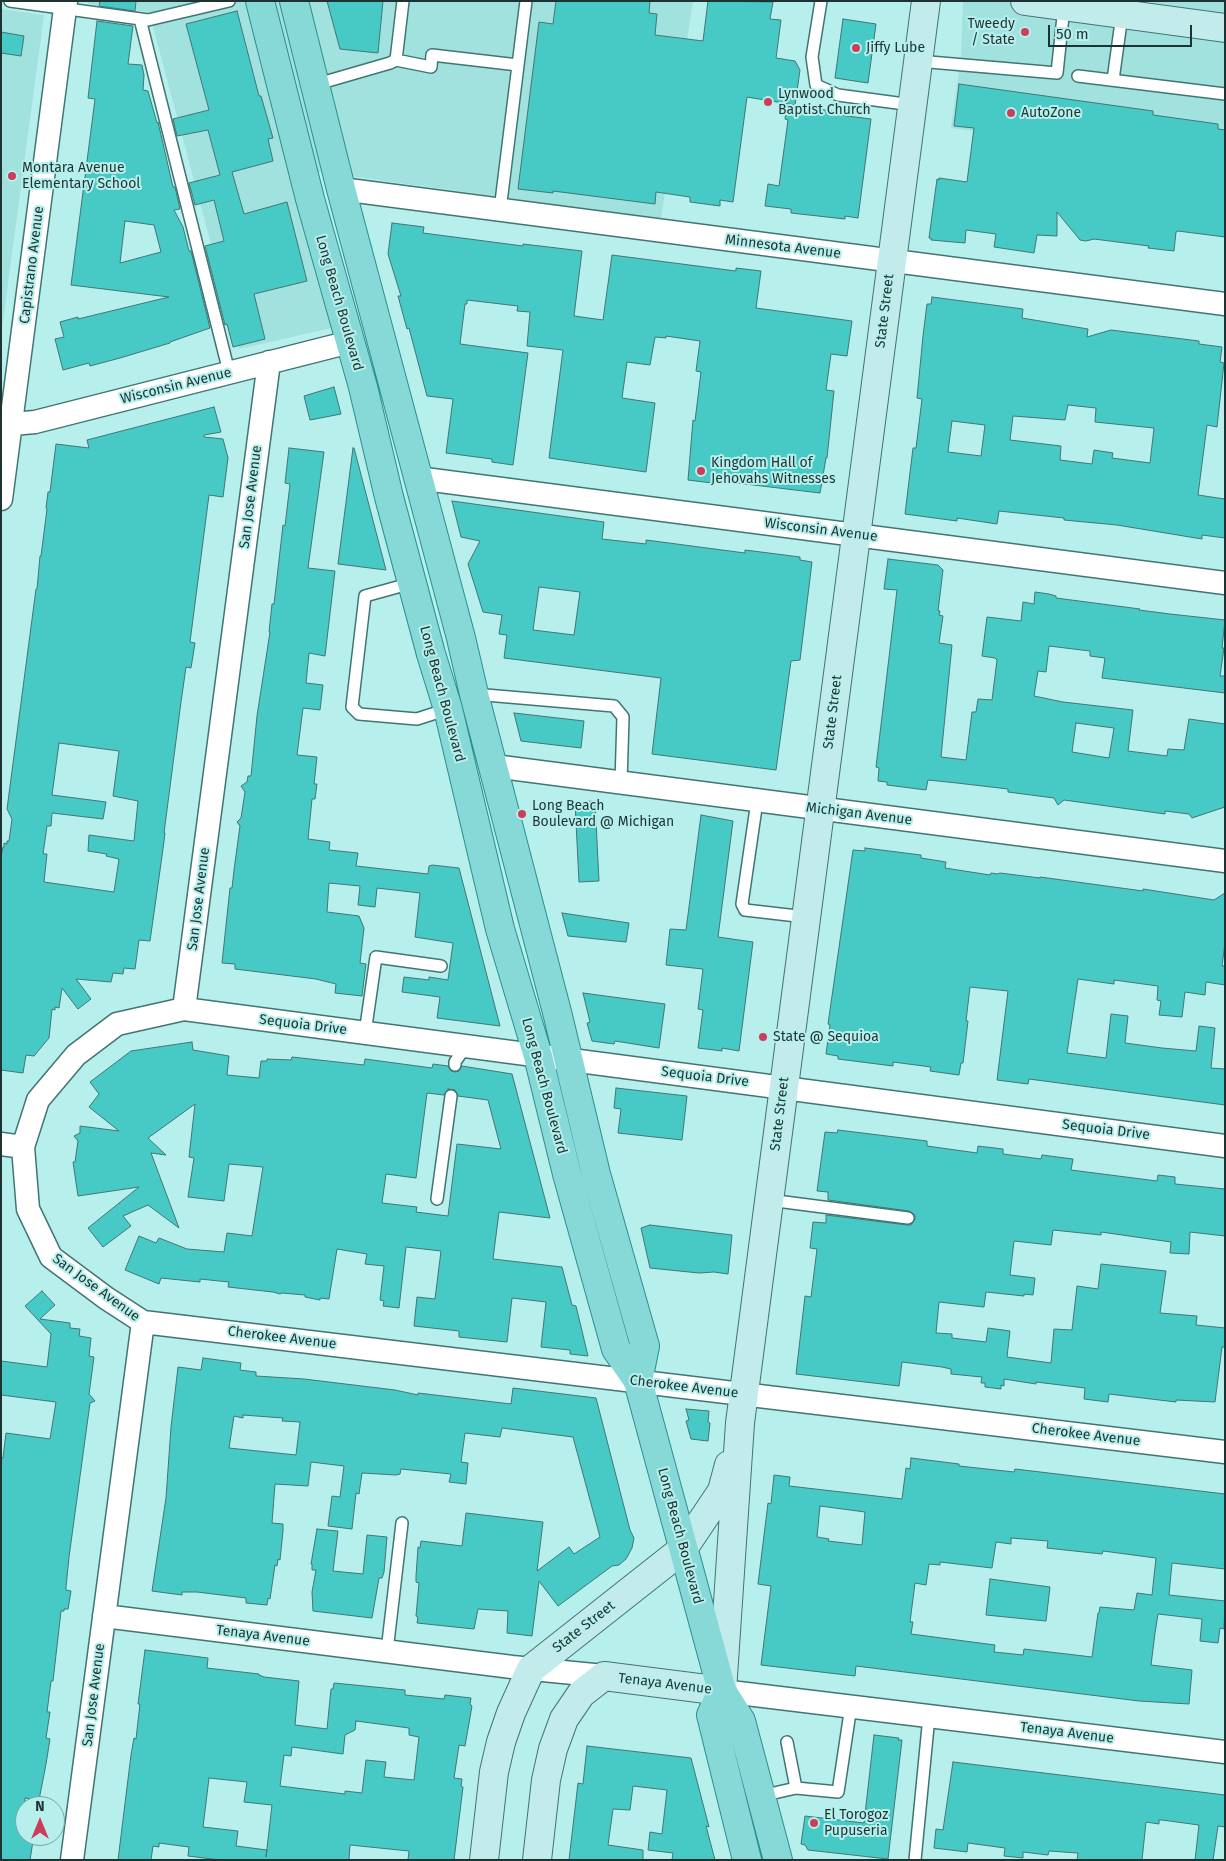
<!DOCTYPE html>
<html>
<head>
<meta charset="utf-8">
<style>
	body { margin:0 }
	#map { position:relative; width:1226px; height:1861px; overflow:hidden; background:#b7efec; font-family:"Fira Sans",sans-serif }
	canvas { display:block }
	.frame { position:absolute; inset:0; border:2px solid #1c3332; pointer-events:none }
	.north { position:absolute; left:15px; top:1796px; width:50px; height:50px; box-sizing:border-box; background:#b7efec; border:1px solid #79a4a2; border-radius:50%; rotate:0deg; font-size:14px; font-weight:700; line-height:20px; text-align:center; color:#1c3332 }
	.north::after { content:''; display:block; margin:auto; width:18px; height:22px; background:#cc3d5c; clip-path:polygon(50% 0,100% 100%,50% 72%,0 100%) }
	.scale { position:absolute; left:1048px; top:25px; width:144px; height:22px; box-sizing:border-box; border:2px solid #1c3332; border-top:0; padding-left:6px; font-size:15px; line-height:18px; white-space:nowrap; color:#1c3332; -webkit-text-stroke:4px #b7efec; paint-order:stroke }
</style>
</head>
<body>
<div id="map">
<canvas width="1226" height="1861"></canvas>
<div class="frame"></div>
<div class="north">N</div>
<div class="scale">50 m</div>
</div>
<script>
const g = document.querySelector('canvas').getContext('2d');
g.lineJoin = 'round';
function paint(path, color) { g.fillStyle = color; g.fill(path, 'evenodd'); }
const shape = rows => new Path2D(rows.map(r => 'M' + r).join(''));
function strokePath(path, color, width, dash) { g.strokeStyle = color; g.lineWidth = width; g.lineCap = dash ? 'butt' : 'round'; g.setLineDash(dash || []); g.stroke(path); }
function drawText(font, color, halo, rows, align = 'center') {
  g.font = font + ' "Fira Sans",sans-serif'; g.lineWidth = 4; g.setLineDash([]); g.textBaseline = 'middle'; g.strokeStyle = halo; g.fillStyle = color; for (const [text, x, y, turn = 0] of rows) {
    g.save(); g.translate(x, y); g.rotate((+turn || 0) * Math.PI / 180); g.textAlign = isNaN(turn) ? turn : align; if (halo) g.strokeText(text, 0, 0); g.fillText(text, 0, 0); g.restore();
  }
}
paint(shape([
	[88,1,693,1,661,219,291,168,336,327,239,349,149,12,88,4],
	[963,1,1225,1,1225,163,951,128,961,57],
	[1,9,44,15,1,336]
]), '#a1e2df');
const building = shape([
	[100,1,136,1,135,11,99,6,100,1],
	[327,1,383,1,378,53,340,49,327,1],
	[556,1,650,1,649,13,657,14,655,35,703,41,708,1,773,2,770,19,781,20,776,58,795,61,800,70,795,105,747,97,733,202,720,200,720,206,690,202,690,197,656,192,655,204,553,191,553,193,518,189,539,22,553,24,556,1],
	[237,11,259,96,261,96,273,138,268,139,273,161,232,172,244,214,287,202,307,281,254,294,265,339,233,347,227,324,225,325,205,246,224,241,214,200,195,205,189,183,220,175,208,130,177,136,173,119,209,110,186,24,237,11],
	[843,19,876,24,868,83,835,78,843,19],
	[97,21,133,26,128,64,142,65,144,75,143,90,148,91,157,123,158,122,173,187,175,187,180,209,174,210,183,227,189,251,191,251,210,328,170,342,170,343,120,358,90,366,89,363,63,370,55,339,64,337,60,322,78,317,78,319,169,297,71,285,95,99,88,98,97,21],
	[125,221,154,225,161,252,120,263,125,221],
	[1,32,24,36,21,56,1,53,1,32],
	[959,84,1153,111,1153,115,1218,124,1218,129,1225,130,1225,237,1178,231,1176,232,1174,251,1148,248,1149,246,1094,239,1086,241,1080,240,1057,212,1057,236,1037,235,1034,253,994,247,996,234,966,230,965,243,931,240,931,238,929,238,937,179,939,180,939,178,967,182,974,128,954,126,959,84],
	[787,105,832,111,831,114,871,119,858,218,845,216,845,219,791,213,791,209,765,206,768,184,779,186,788,120,785,119,787,105],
	[392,223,424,227,423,233,523,246,523,244,582,251,574,316,603,320,612,255,736,271,736,268,761,271,756,308,852,321,847,356,831,354,826,390,834,391,827,458,826,458,820,493,712,480,712,483,688,480,693,420,695,421,701,372,696,371,700,341,666,336,666,338,655,337,650,365,627,362,622,398,655,403,646,472,549,458,563,350,527,346,530,312,517,311,518,306,467,300,467,304,465,304,460,344,528,353,513,465,492,462,492,459,446,453,453,399,427,396,409,328,407,329,398,296,401,296,388,254,392,223],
	[932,297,1023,309,1022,318,1088,329,1087,337,1111,330,1199,341,1199,344,1222,347,1220,362,1224,363,1217,427,1207,425,1198,495,1225,499,1225,538,1202,535,1202,539,1117,525,1064,520,1064,518,999,511,997,524,957,518,957,521,905,514,913,448,916,448,922,399,917,398,923,336,927,304,931,304,932,297],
	[1068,405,1096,408,1095,422,1154,428,1150,463,1112,458,1113,453,1094,450,1092,464,1060,460,1061,446,1010,440,1013,416,1065,420,1068,405],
	[952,421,985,425,981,456,948,452,952,421],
	[334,387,341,414,310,420,304,396,334,387],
	[214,407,221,432,204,435,204,437,223,439,228,458,223,497,209,495,190,642,195,643,191,668,186,667,181,702,164,833,165,833,163,849,150,941,139,940,135,969,124,968,123,974,113,973,111,982,76,979,91,999,78,1009,62,988,59,1008,55,1007,55,1010,52,1009,49,1038,34,1056,26,1055,23,1073,1,1070,1,857,3,847,4,847,4,843,7,844,7,841,9,841,12,819,7,809,36,589,37,589,40,556,41,556,47,509,46,508,48,492,50,492,56,444,89,448,87,440,214,407],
	[59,743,119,751,113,796,138,801,134,841,89,835,88,851,107,854,106,856,119,859,114,892,44,882,47,854,43,854,47,826,51,826,52,813,103,819,106,802,52,795,59,743],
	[289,448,324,452,308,568,335,571,325,656,309,653,306,683,323,685,320,710,303,708,297,755,317,757,314,784,317,784,315,799,312,799,308,839,330,842,329,850,358,853,356,866,428,874,429,866,432,865,459,868,500,1026,437,1018,440,997,402,992,404,977,429,980,429,977,448,980,453,943,415,937,420,893,377,888,375,907,358,905,360,886,329,883,327,912,359,916,364,928,360,963,366,964,362,996,335,993,336,984,316,979,235,969,235,964,222,963,230,888,232,888,234,870,240,826,237,822,241,818,245,792,241,786,247,782,248,776,251,776,257,716,270,632,269,632,272,604,274,604,283,525,285,526,290,484,285,483,289,448],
	[353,448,354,448,386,570,338,564,353,448],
	[452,501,604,522,602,539,646,544,646,540,745,553,745,550,800,557,800,560,812,562,800,660,791,661,776,770,652,754,661,678,504,658,507,635,499,634,502,615,483,612,468,564,480,541,461,537,452,501],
	[539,587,580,592,574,635,533,630,539,587],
	[888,559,938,565,943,570,938,611,940,611,939,615,943,616,939,643,952,645,941,757,966,760,972,712,976,712,978,699,992,700,997,660,995,658,982,656,987,617,1021,621,1023,602,1034,604,1035,592,1049,594,1056,596,1056,598,1140,609,1139,610,1170,614,1225,620,1222,648,1224,648,1220,676,1225,676,1225,693,1102,678,1105,658,1090,656,1090,651,1049,646,1046,672,1038,671,1034,696,1063,702,1133,710,1128,751,1167,756,1168,749,1184,750,1189,719,1225,724,1225,807,1192,818,1189,814,1165,811,1165,814,1064,800,1058,805,1054,798,1008,792,1008,789,957,783,928,780,926,790,887,785,887,782,878,781,879,768,876,767,897,590,884,589,888,559],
	[1076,723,1114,728,1109,758,1072,752,1076,723],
	[514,713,584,721,581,748,521,741,514,713],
	[595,801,599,881,579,882,575,802,595,801],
	[701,815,733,821,718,937,753,942,739,1051,722,1048,722,1051,698,1048,703,1010,698,1009,703,969,666,965,670,929,686,930,701,815],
	[865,848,921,855,921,858,946,862,945,868,990,875,991,873,998,874,1000,873,1040,878,1040,877,1143,891,1143,889,1214,900,1225,893,1225,943,1222,966,1225,966,1225,985,1206,982,1205,995,1185,992,1182,1017,1159,1015,1161,1001,1157,1000,1158,986,1114,980,1114,984,1078,979,1067,1053,1106,1058,1111,1014,1128,1016,1125,1043,1162,1048,1196,1051,1199,1026,1215,1028,1211,1068,1225,1069,1225,1105,1029,1079,1028,1084,997,1080,1008,991,970,987,966,1021,968,1021,963,1063,961,1063,959,1075,930,1071,931,1067,893,1062,893,1066,838,1059,838,1056,826,1054,830,1025,828,1024,853,850,865,851,865,848],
	[562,913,629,923,626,942,568,936,562,913],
	[583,993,665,1004,659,1048,615,1041,614,1044,592,1041,587,1023,590,1022,583,993],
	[192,1042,193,1050,229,1056,227,1075,259,1078,261,1061,267,1061,267,1059,291,1060,292,1057,364,1065,365,1059,432,1068,433,1064,448,1066,451,1071,455,1072,459,1071,462,1066,512,1074,550,1218,499,1212,493,1259,562,1267,572,1305,576,1306,588,1356,570,1354,570,1350,541,1347,546,1302,512,1298,507,1342,459,1337,459,1331,414,1326,417,1297,435,1299,441,1251,406,1247,399,1308,383,1306,384,1301,380,1300,384,1266,365,1264,367,1254,337,1249,329,1299,320,1298,320,1300,305,1297,305,1295,282,1293,280,1294,273,1292,228,1287,229,1282,200,1279,200,1282,161,1278,159,1284,125,1270,139,1236,156,1243,159,1238,187,1249,224,1252,227,1233,252,1236,263,1167,229,1164,224,1201,188,1197,194,1158,189,1157,195,1104,148,1138,166,1155,151,1153,179,1228,148,1205,123,1216,131,1226,103,1247,88,1228,139,1187,78,1196,73,1162,75,1162,78,1141,74,1136,80,1133,80,1126,119,1131,89,1107,99,1094,90,1082,131,1051,192,1042],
	[448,1089,455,1090,458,1096,488,1100,501,1149,457,1144,448,1216,416,1212,417,1207,382,1203,386,1174,416,1178,427,1093,444,1095,448,1089],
	[616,1088,687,1096,682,1140,618,1133,621,1109,614,1108,616,1088],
	[838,1130,927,1141,927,1146,977,1153,978,1146,1003,1149,1003,1154,1041,1159,1042,1155,1073,1159,1071,1170,1157,1181,1158,1175,1175,1177,1175,1184,1225,1189,1225,1236,1190,1232,1189,1254,1170,1253,1171,1242,1101,1232,1101,1235,1053,1230,1051,1245,1014,1241,1010,1275,1035,1278,1033,1295,1024,1294,1024,1296,986,1292,984,1307,939,1302,936,1333,952,1334,952,1338,986,1342,988,1328,1010,1331,1007,1357,1051,1363,1054,1329,1072,1330,1077,1286,1098,1289,1101,1264,1166,1271,1160,1313,1197,1316,1196,1325,1225,1328,1225,1347,1222,1347,1215,1402,1176,1400,1176,1402,1109,1394,1108,1402,1084,1399,1085,1388,1036,1382,1036,1384,1004,1379,1004,1386,1001,1385,1001,1389,985,1387,985,1383,981,1383,982,1377,951,1374,951,1369,942,1367,902,1362,899,1386,796,1374,805,1296,811,1297,817,1249,810,1248,813,1222,826,1223,826,1215,907,1225,911,1225,915,1219,915,1215,909,1211,828,1200,828,1192,817,1191,825,1132,837,1133,838,1130],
	[650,1225,732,1235,728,1274,714,1272,699,1273,650,1268,641,1228,650,1225],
	[42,1291,55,1305,40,1319,70,1323,70,1328,80,1329,79,1336,91,1338,89,1356,94,1357,89,1394,95,1401,90,1403,69,1557,66,1587,66,1590,71,1591,68,1609,64,1609,64,1611,61,1611,53,1681,51,1681,47,1712,50,1712,46,1738,50,1739,46,1764,39,1800,25,1798,25,1839,33,1841,30,1860,1,1860,1,1458,3,1458,6,1433,50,1439,56,1402,1,1395,1,1361,47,1367,51,1334,25,1306,42,1291],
	[203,1358,241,1363,240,1370,256,1372,256,1376,304,1379,395,1390,418,1395,418,1393,511,1404,513,1388,596,1398,630,1530,634,1538,632,1548,626,1559,619,1565,612,1566,558,1606,539,1581,532,1636,507,1633,508,1611,478,1609,474,1629,417,1623,418,1617,416,1616,419,1583,416,1582,416,1576,418,1547,420,1548,421,1541,462,1546,466,1513,543,1522,537,1571,569,1547,574,1554,600,1537,573,1437,502,1428,500,1437,465,1433,461,1462,468,1463,466,1484,449,1482,451,1474,401,1469,400,1474,396,1475,362,1473,359,1494,356,1493,352,1529,328,1526,332,1496,340,1497,344,1466,311,1462,308,1486,275,1484,272,1523,283,1524,283,1531,280,1560,278,1559,277,1566,275,1565,270,1599,268,1598,267,1605,246,1603,246,1598,197,1592,182,1592,182,1595,152,1591,166,1498,171,1427,178,1367,201,1370,203,1358],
	[243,1415,283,1418,282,1421,300,1422,296,1455,229,1448,234,1416,243,1418,243,1415],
	[686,1409,709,1411,708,1422,710,1423,708,1441,691,1439,686,1421,689,1420,686,1409],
	[911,1458,959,1464,959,1466,1014,1472,1015,1469,1225,1494,1225,1569,1172,1563,1169,1595,1225,1601,1224,1629,1220,1628,1218,1643,1200,1641,1202,1619,1158,1614,1155,1633,1151,1665,1192,1670,1189,1704,1139,1701,856,1666,855,1676,761,1665,771,1586,758,1584,768,1503,771,1504,774,1475,790,1477,789,1486,902,1499,906,1468,910,1469,911,1458],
	[820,1506,865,1512,862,1545,828,1541,829,1539,817,1537,820,1506],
	[1011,1538,1048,1541,1047,1548,1102,1554,1103,1551,1156,1558,1152,1595,1137,1593,1134,1610,1100,1607,1099,1613,1098,1613,1092,1657,1024,1649,1023,1655,994,1652,995,1645,911,1634,913,1622,910,1622,915,1583,926,1585,929,1564,940,1565,940,1562,992,1568,996,1542,1011,1544,1011,1538],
	[317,1529,338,1531,333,1571,363,1574,367,1535,387,1537,384,1572,382,1578,379,1578,372,1618,313,1611,312,1592,316,1570,312,1570,312,1564,311,1564,317,1529],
	[990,1579,1050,1587,1046,1621,986,1615,990,1579],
	[145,1650,208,1658,207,1668,259,1674,259,1675,264,1677,299,1681,295,1725,327,1729,331,1689,333,1689,334,1683,405,1690,405,1695,444,1699,445,1695,471,1698,470,1704,472,1706,465,1746,459,1745,454,1778,462,1779,461,1786,463,1787,454,1860,408,1860,409,1851,350,1845,349,1860,220,1860,188,1856,189,1847,159,1843,159,1847,153,1846,151,1860,118,1860,131,1755,134,1738,136,1739,140,1704,138,1704,145,1650],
	[356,1721,409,1728,409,1735,419,1737,414,1780,384,1777,386,1762,366,1760,362,1793,345,1791,345,1794,280,1786,284,1755,291,1756,292,1747,343,1754,345,1735,355,1730,356,1721],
	[209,1778,247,1782,244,1802,272,1805,266,1857,267,1850,236,1846,238,1831,203,1827,209,1778],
	[874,1735,899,1738,898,1740,902,1740,888,1859,808,1850,805,1845,801,1844,805,1816,864,1823,874,1735],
	[587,1746,691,1758,709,1827,706,1826,715,1860,672,1860,673,1853,648,1850,650,1832,662,1834,667,1790,633,1786,630,1810,613,1809,608,1845,643,1850,643,1860,569,1860,578,1783,583,1784,587,1746],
	[953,1762,1225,1795,1225,1827,1218,1826,1213,1860,1195,1860,1199,1825,1162,1820,1159,1820,1159,1824,1146,1822,1142,1860,1077,1860,1078,1853,1049,1851,1048,1855,1023,1852,1023,1858,1004,1856,1005,1848,968,1843,967,1852,934,1848,936,1829,943,1830,953,1762]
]);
paint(building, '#47cac6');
strokePath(building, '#417674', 1);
const service = shape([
	[10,1,148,20,229,1],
	[821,1,812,57,816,85,838,95,912,105],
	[140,19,229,372],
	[396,60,431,67,432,55,518,65],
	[918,61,1057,73,1064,7],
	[1078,76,1225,94],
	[1113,80,1122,15],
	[314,85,390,63,396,60,403,1],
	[500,210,526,1],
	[412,583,365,596,352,707,359,714,417,719,448,709],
	[474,694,614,706,623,717,621,783],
	[757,801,742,904,745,910,806,917],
	[365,1033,376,957,441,966],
	[455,1065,455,1062,466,1046],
	[437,1199,451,1096],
	[769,1200,908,1218],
	[387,1651,402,1523],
	[796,1788,838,1792,851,1706],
	[761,1796,796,1788,787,1742],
	[915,1860,929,1716]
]);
const minor = shape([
	[341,189,1225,304],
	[1,425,35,422,350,342],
	[417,478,1225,583],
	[1,499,66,1],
	[494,766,1225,861],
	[184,1009,269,362],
	[1,1144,23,1147],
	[1225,1146,184,1009,117,1024,76,1055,38,1100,23,1147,28,1209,51,1257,106,1298,143,1322,1225,1452],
	[104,1616,512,1667,604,1676],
	[722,1691,1225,1752],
	[72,1860,143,1322]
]);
const secondary = shape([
	[1025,1,1225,28],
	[484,1860,494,1772,501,1742,511,1713,531,1669,683,1549,722,1491,729,1465],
	[537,1860,546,1780,553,1749,564,1719,581,1694,604,1676,722,1691,740,1423,926,1]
]);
const primary = shape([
	[260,1,310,199,363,387,389,497,431,654,448,709,500,929,538,1056,567,1174,616,1349,638,1381,722,1691,741,1721,778,1860],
	[294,1,341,189,461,638,474,694,558,1016,596,1174,645,1346,638,1381],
	[722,1691,711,1715,747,1860]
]);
strokePath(service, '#407572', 14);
strokePath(minor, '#407572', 25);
strokePath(secondary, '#407572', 30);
strokePath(primary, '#2c8f8c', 30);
strokePath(service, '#fff', 11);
strokePath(minor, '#fff', 22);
strokePath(secondary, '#c2eceb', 28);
strokePath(primary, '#86d9d7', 28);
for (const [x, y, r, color] of [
	[1025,32,5,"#cc3d5c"],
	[856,48,5,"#cc3d5c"],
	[768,102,5,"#cc3d5c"],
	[1011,113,5,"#cc3d5c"],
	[12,176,5,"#cc3d5c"],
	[701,471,5,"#cc3d5c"],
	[522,814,5,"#cc3d5c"],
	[763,1037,5,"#cc3d5c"],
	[814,1823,5,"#cc3d5c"]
]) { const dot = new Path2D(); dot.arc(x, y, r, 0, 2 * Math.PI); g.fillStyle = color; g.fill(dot); strokePath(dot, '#b7efec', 2); }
drawText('14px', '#1c3332', '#b7efec', [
	["Tweedy",1015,24,"right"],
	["/ State",1015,40,"right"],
	["Jiffy Lube",866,48],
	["Lynwood",778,94],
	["Baptist Church",778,110],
	["AutoZone",1021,113],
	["Montara Avenue",22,168],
	["Elementary School",22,184],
	["Kingdom Hall of",711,463],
	["Jehovahs Witnesses",711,479],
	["Long Beach",532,806],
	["Boulevard @ Michigan",532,822],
	["State @ Sequioa",773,1037],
	["El Torogoz",824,1815],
	["Pupuseria",824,1831]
], 'left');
drawText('14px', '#1c3332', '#b7efec', [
	["Minnesota Avenue",783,247,7],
	["Capistrano Avenue",32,265,-83],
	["Long Beach Boulevard",339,303,74],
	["State Street",885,311,-83],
	["Wisconsin Avenue",176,386,-14],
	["San Jose Avenue",251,497,-83],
	["Wisconsin Avenue",821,530,7],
	["Long Beach Boulevard",442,694,75],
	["State Street",833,712,-83],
	["Michigan Avenue",859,814,7],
	["San Jose Avenue",199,899,-83],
	["Sequoia Drive",303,1025,7],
	["Sequoia Drive",705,1077,7],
	["Long Beach Boulevard",544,1086,75],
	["State Street",780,1114,-83],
	["Sequoia Drive",1106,1130,7],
	["San Jose Avenue",96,1288,36],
	["Cherokee Avenue",282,1338,7],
	["Cherokee Avenue",684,1387,7],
	["Cherokee Avenue",1086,1435,7],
	["Long Beach Boulevard",680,1536,75],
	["State Street",584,1627,-38],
	["Tenaya Avenue",263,1636,7],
	["Tenaya Avenue",665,1684,7],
	["San Jose Avenue",94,1695,-83],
	["Tenaya Avenue",1067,1733,7]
]);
</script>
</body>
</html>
